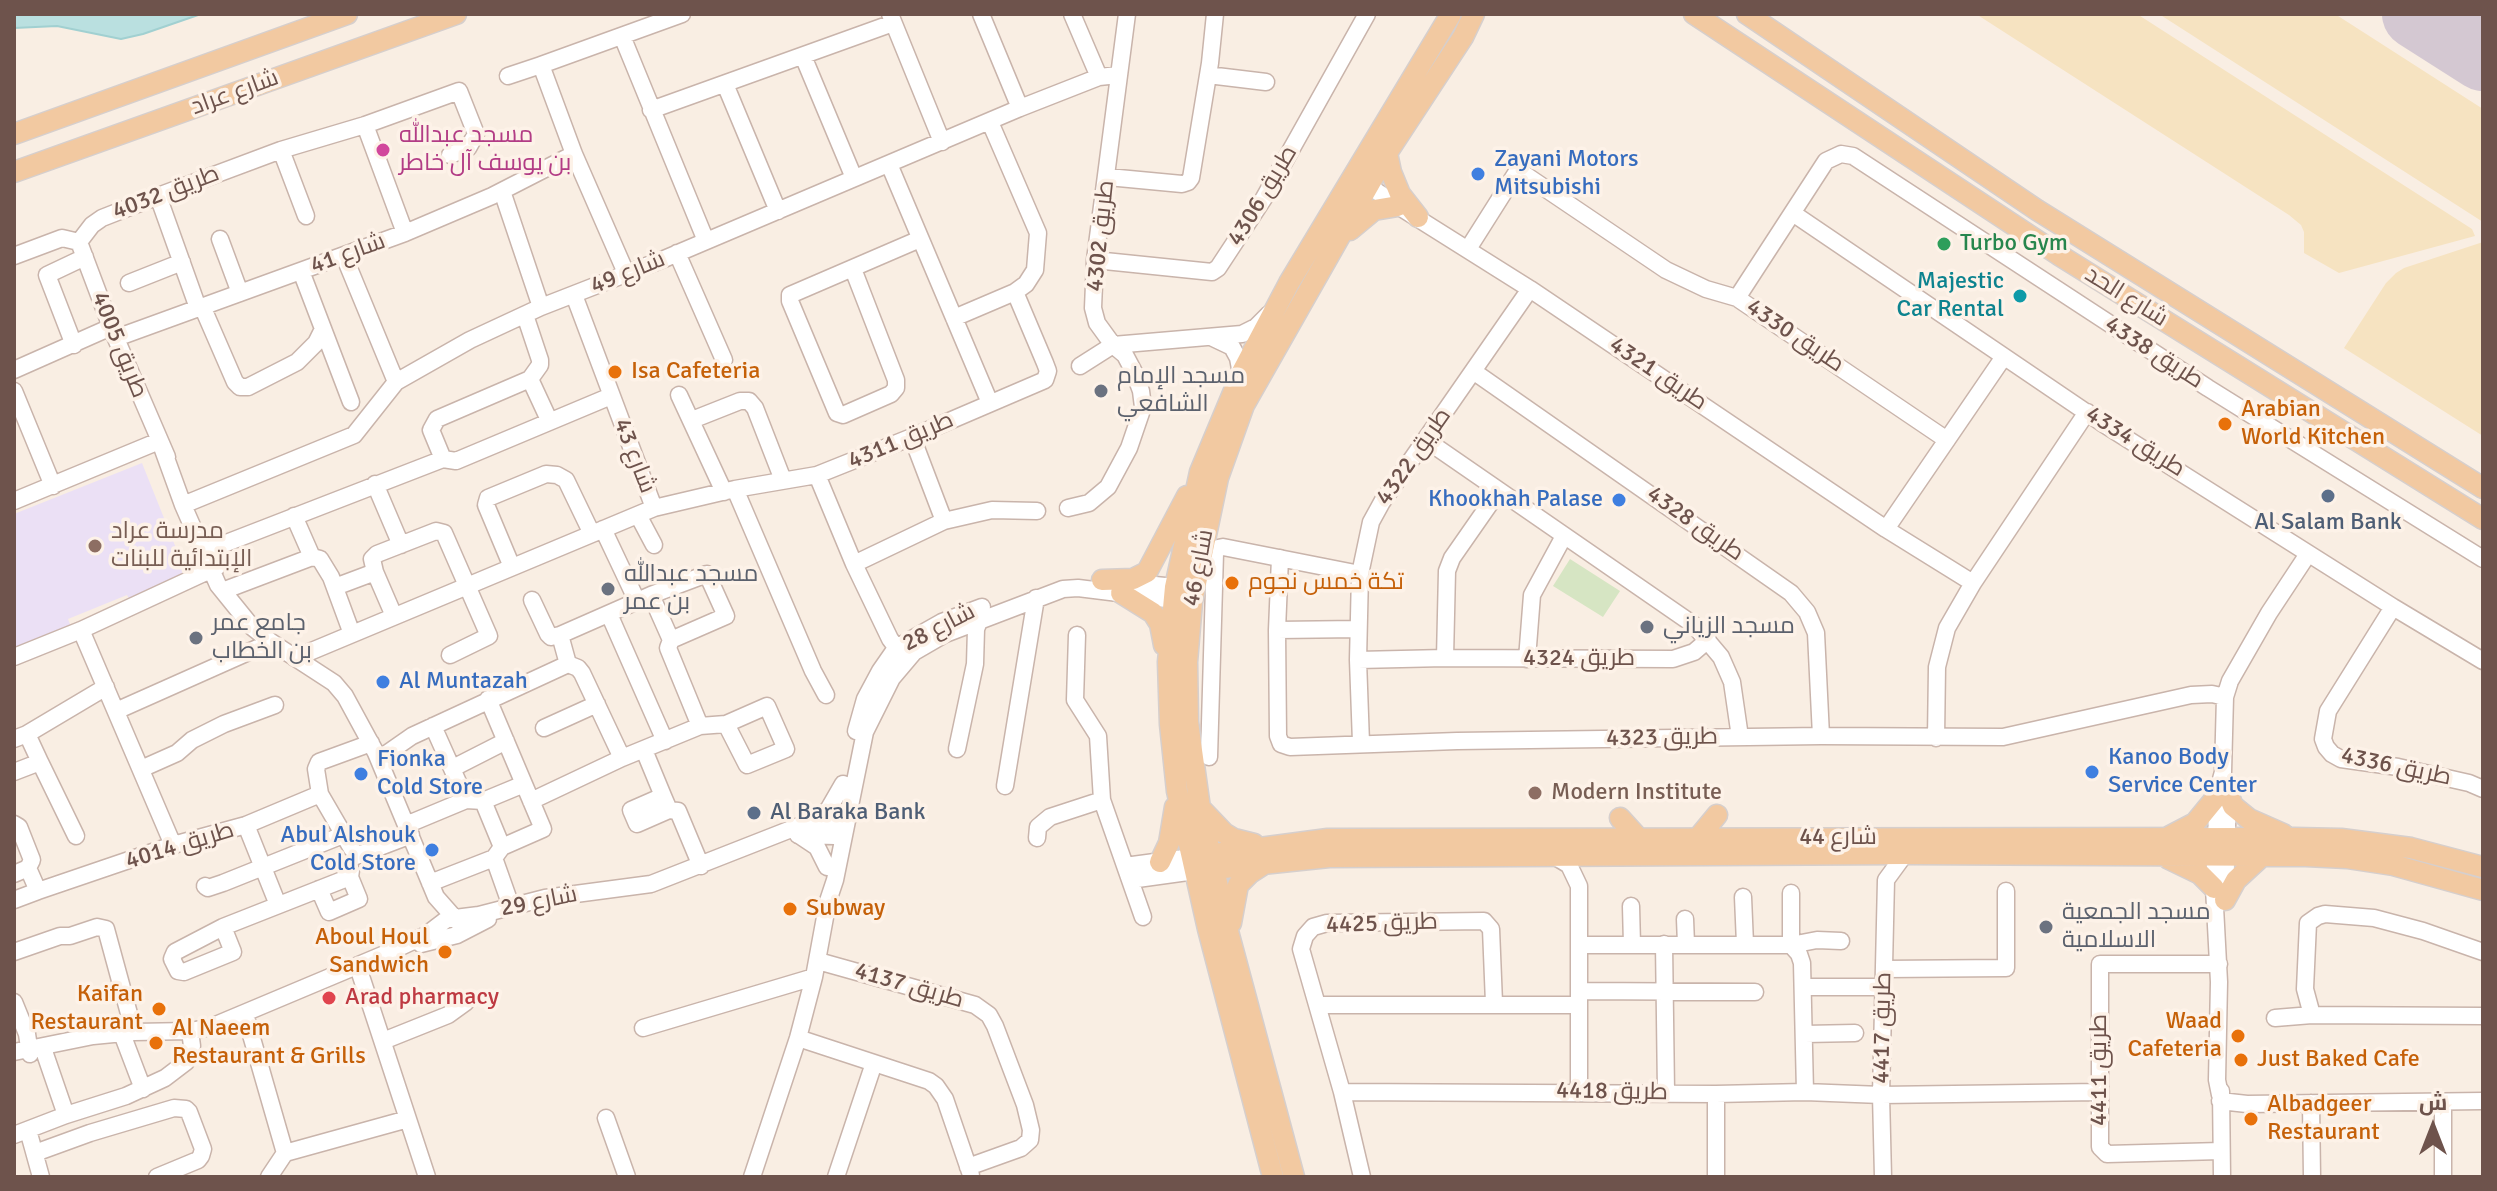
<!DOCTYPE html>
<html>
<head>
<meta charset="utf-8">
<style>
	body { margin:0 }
	#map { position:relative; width:2497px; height:1191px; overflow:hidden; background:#f9eee3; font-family:Signika,Cairo,sans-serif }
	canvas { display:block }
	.frame { position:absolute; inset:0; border:16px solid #6e534c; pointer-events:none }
	.north { position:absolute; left:2393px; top:1087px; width:80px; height:80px; -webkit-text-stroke:6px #fdf2e8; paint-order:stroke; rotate:0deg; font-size:22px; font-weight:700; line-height:32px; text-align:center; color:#6e534c }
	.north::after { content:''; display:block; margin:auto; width:28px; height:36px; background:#6e534c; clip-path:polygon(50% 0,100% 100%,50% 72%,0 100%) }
</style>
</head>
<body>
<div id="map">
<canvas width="2497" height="1191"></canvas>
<div class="frame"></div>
<div class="north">ش</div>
</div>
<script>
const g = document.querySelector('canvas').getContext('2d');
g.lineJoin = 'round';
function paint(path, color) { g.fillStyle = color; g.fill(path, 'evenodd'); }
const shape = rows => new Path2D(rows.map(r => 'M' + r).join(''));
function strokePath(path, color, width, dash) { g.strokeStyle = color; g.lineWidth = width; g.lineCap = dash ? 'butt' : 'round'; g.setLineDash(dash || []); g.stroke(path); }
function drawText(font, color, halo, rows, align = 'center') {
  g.font = font + ' Signika,Cairo,sans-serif'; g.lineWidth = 7; g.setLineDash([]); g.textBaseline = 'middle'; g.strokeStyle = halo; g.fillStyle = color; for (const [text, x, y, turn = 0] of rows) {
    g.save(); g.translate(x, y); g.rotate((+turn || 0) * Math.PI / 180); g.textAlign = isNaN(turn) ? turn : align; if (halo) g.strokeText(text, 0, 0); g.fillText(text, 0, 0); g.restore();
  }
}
paint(shape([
	[142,463,188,578,131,602,127,595,68,619,71,627,14,652,14,514]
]), '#ebe0f5');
paint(shape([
	[1570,559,1620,591,1603,617,1553,586]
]), '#d6e5c3');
paint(shape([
	[1976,14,2137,14,2472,229,2475,236,2339,273,2304,253,2304,232,2301,225,2289,215],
	[2159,14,2335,14,2483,109,2483,222],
	[2483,242,2483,436,2344,348,2386,283,2396,273,2404,268]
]), '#f6e3c1');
const water = shape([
	[14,14,201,14,143,34,121,39,57,26,14,28,14,14]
]);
paint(water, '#bae0e0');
strokePath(water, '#a1d0d1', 2);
strokePath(shape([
	[2417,14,2483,56]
]), '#d4c8d2', 70);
const minor = shape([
	[890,14,942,142],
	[981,14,1020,108],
	[1072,14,1099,77],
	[622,36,706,241],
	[803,56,854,178],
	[1208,75,1266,82],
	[508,76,541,65],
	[725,84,778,211],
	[651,110,893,23],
	[365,125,405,233],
	[281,150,306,216],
	[889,164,990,403],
	[1365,175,1369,186,1398,206,1530,289,1886,529,1973,583],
	[1108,177,1182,184,1188,182,1191,178,1210,63,1215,14],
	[502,191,541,307],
	[158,196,198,308],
	[1794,214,2102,423,2393,607,2483,661],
	[220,239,240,293],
	[79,242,92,225,102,218,158,196,281,150,365,125,459,91,476,134,468,148,450,155],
	[79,242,111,327,167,457],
	[1468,249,1518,170,1666,270,1706,289,1737,298,1947,440],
	[677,253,724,360],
	[14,256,62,238,79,242],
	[344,256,396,382],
	[1095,260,1212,272,1218,268,1264,198,1367,14],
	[853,269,896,380,896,388,891,394,843,415,837,413,790,301,790,295,920,239],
	[301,271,351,402],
	[626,273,574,154,541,65,682,14],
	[129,283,182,262],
	[574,295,654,508],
	[1737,298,1826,161,1841,154,1853,156,2208,388,2483,559],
	[202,306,235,382,240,387,248,387,297,362,316,343,323,329],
	[525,315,540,360,540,365,530,379],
	[954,318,1015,292],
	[116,338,405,233,492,196,574,154],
	[1213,338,1232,347,1238,358,1241,374],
	[74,345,47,275,85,257],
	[1080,366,1113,345,1242,334,1256,327,1269,314],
	[14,370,111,327],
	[1473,371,1791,593,1807,612,1816,633,1821,736],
	[14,391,53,486],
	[679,395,724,492],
	[692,420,740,401,749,401,755,408,783,480],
	[912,437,944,521],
	[1426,440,1694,625,1721,657,1732,682,1740,737],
	[162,447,183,505,218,585,252,627,271,642,334,683,345,696,376,753,436,897,459,923],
	[443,459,456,461,611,396],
	[817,475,854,564,890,639,902,655],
	[375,484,401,545],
	[735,489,813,671,826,695],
	[14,501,159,441],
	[183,505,354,435,396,382,470,340,541,307,664,259,1020,108,1099,77,1118,75],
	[1068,508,1089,503,1108,487,1129,448,1143,407,1141,391,1134,372,1125,355,1113,345,1097,323,1093,308,1095,260,1127,14],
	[638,515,654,545],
	[603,529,637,601],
	[1886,529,2003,358],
	[203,552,443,459,431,430,437,419,530,379,549,420],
	[312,557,320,559,331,577,352,634],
	[1280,558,1277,630,1278,736,1281,744,1290,747,1457,741,1821,736,2003,737,2191,695,2212,694,2225,697],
	[854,564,944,521,992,510,1037,511],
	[512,567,486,505,488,498,546,474,557,475,566,480,592,534],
	[1125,582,1185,588],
	[335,587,375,572],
	[225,590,312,557,294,516],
	[532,600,548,634,551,637,560,635,568,664],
	[2393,607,2328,711,2323,739,2326,747,2332,754,2341,759,2398,767,2469,783,2483,789],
	[609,614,665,741],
	[394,616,375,572,372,559,377,554,436,531,444,533,489,636,450,655],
	[81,630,173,845],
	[1277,630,1358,629],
	[560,635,651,595],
	[1077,635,1075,700,1098,736,1102,800,1143,917],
	[671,640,726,616,707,574,651,595,671,640,668,648,700,726,726,724],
	[14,657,81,630,217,567],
	[295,658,654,508,735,489,817,475,912,437,1045,380,1048,371,1045,363,1015,292,1026,284,1035,270,1038,233,990,122],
	[1445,658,1447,571,1452,558,1498,492],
	[1527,659,1532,595,1564,536],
	[1358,660,1445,658,1673,659,1694,652,1708,640],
	[568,664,578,668,582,673,622,758],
	[767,706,786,749,747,765,726,724,767,706],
	[116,711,271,642],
	[433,726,466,800,483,801],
	[544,728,597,704],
	[856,731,865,699,880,671,896,648,942,622,982,607],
	[27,734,106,687],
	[1936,738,1937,667,1947,628,1973,583,2087,412],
	[14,739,27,734,40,762,14,772],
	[1361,743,1358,660,1360,574,1371,522,1382,502,1530,289],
	[957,749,975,664,976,629,980,619],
	[644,750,663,796,669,810,637,824,631,810,663,796],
	[1209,757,1215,553,1218,548,1223,547,1360,574],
	[379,759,412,736,568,664],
	[40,762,76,836],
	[453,768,506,741],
	[141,769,177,753,192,740,224,724,275,705],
	[1005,786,1036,598],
	[531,801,622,758,700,726],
	[669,810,678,811,701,866],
	[808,823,828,810,843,784],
	[14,824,19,827,32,860,28,868,14,874],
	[246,825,278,905],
	[406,825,466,800],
	[798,835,835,836,844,828],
	[799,835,817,847,827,867],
	[1037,838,1038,827,1050,817,1102,800],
	[502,847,483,801,524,784],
	[352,849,320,794,316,769,319,762,371,743],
	[356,856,411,835],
	[1554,856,1569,865,1579,886,1579,1092],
	[494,858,511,906],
	[1125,866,1192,857],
	[1130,880,1195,871],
	[430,883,494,858,502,847,543,829,488,699],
	[205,886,208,888,223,883,343,835],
	[319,889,329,912,359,899,350,877,351,870],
	[38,891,173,845,246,825,320,794],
	[1791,893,1791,945,1817,940,1841,941],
	[1743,897,1745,944],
	[2225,898,2228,793],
	[14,900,38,891,28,868],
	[1631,906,1632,945],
	[1685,919,1686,944],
	[223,927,233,952,184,972,178,971,172,959,175,952,223,927,350,877],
	[421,944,457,935,488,919],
	[1664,944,1666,1092],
	[1580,945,1791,945,1799,954,1802,963,1805,1092],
	[14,952,60,936,70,936,97,927,106,929,134,1032],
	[818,961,975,1005,989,1015,995,1026,1025,1105,1031,1130,1030,1140,1021,1148,968,1167],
	[2219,964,2100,964,2100,1147,2107,1154,2221,1151],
	[358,967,427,1177],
	[1884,969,2006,968,2006,891],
	[1803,987,1883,987],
	[1579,991,1755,992],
	[14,1002,27,1034,30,1054],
	[1319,1005,1579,1005],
	[245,1014,285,1153],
	[2312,1015,2305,989,2308,923,2318,916,2325,914,2374,918,2423,931,2483,952],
	[2275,1018,2312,1015,2483,1016],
	[643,1028,814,977],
	[1805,1034,1855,1033],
	[798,1038,929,1081,936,1086,945,1099,971,1175],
	[124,1039,143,1089],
	[383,1041,448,1015,466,1002],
	[44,1051,66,1115],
	[14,1052,93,1036,134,1032,190,1031,211,1027,392,951,426,935,447,919,479,915,545,898,651,884,804,824,834,825,843,838],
	[2221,1091,2222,1177],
	[1342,1092,1716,1094,1805,1092,1881,1095,2100,1092],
	[2220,1095,2217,1080,2219,982,2214,888,2218,790,2223,772,2225,697,2230,681,2269,613,2308,554],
	[2220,1101,2247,1104,2483,1101],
	[2443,1102,2443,1177],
	[2311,1103,2312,1177],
	[606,1118,627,1177],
	[28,1130,41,1177],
	[14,1135,66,1115,126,1096,165,1078,186,1062,192,1046,190,1031],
	[35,1153,90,1133,174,1108,186,1109,189,1112,203,1149,201,1156,198,1160,157,1177],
	[269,1177,285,1153,408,1119],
	[752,1177,798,1038,814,977,828,901,835,880,865,732,892,678,914,652,945,634,1063,589,1078,588,1183,601],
	[836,1177,874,1063],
	[1362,1177,1342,1092,1301,949,1305,936,1313,927,1327,923,1484,921,1491,929,1494,1003],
	[1716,1177,1716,1094],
	[1883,1177,1881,1095,1886,880,1905,854]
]);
const major = shape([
	[1694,14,2059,255,2483,519],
	[1747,14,2037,210,2483,488],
	[14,134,347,14],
	[1387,153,1391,172,1400,194,1418,217],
	[14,172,456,14],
	[1350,230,1374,210,1398,206],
	[1102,580,1133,579,1147,572,1187,496],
	[1121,593,1153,613,1160,624,1164,645],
	[2229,796,2233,806,2249,819,2283,834],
	[1202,810,1224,833,1234,839,1254,844],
	[1620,818,1640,840],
	[2170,836,2195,823,2218,795],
	[1698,838,1717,815],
	[1192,857,1328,839,2294,838,2341,839,2411,848,2483,867],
	[2169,859,2200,874,2214,888],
	[1160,862,1169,843,1175,807],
	[1195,871,1329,857,1905,854,2306,856,2347,858,2393,865,2483,890],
	[2225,900,2236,880,2262,856],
	[1231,923,1238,885,1250,873,1264,864],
	[1273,1177,1208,929,1177,791,1170,724,1168,662,1175,587,1200,472,1241,374,1289,283,1451,14],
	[1294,1177,1229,935,1200,808,1188,722,1187,662,1192,602,1218,478,1244,405,1387,153,1463,37,1474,14]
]);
strokePath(minor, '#c9b4ab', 19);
strokePath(major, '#d6cfcd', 23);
strokePath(minor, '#fff', 16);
strokePath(major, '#f2c9a1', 20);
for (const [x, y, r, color] of [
	[383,150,8,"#d1479c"],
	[1478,174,8,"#3f7fe0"],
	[1944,244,8,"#2e9e5b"],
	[2020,296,8,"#0f9aa8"],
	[615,372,8,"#e8710a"],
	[1101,391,8,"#6b7280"],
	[2225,424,8,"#e8710a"],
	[2328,496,8,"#5c6f8a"],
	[1619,500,8,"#3f7fe0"],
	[95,546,8,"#8d6e63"],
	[1232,583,8,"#e8710a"],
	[608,589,8,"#6b7280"],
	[1647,627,8,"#6b7280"],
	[196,638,8,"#6b7280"],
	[383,682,8,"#3f7fe0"],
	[2092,772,8,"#3f7fe0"],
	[361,774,8,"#3f7fe0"],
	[1535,793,8,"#8d6e63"],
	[754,813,8,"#5c6f8a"],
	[432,850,8,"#3f7fe0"],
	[790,909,8,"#e8710a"],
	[2046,927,8,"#6b7280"],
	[445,952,8,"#e8710a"],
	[329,998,8,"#e0444e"],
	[159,1009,8,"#e8710a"],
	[2238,1036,8,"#e8710a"],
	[156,1043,8,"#e8710a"],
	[2241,1060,8,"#e8710a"],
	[2251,1119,8,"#e8710a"]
]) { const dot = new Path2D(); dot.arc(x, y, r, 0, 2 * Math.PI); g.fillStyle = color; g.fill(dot); strokePath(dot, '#fdf2e8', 3); }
drawText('24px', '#6e534c', '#fdf2e8', [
	["شارع عراد",235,93,-20],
	["طريق 4032",166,193,-21],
	["طريق 4306",1263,196,-59],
	["طريق 4302",1101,236,-84],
	["شارع 41",348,254,-20],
	["شارع 49",628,273,-22],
	["شارع الحد",2126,297,32],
	["طريق 4330",1795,336,34],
	["طريق 4005",119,345,68],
	["طريق 4338",2154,353,33],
	["طريق 4321",1658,374,34],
	["طريق 4311",901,441,-23],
	["طريق 4334",2135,442,32],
	["شارع 43",634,456,69],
	["طريق 4322",1414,457,-55],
	["طريق 4328",1695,524,35],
	["شارع 46",1199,568,-79],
	["شارع 28",939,628,-27],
	["طريق 4324",1579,659],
	["طريق 4323",1662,738,-1],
	["طريق 4336",2396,767,12],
	["شارع 44",1838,838],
	["طريق 4014",180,846,-17],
	["شارع 29",539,902,-11],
	["طريق 4425",1382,924,-2],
	["طريق 4137",909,986,16],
	["طريق 4417",1883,1028,-89],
	["طريق 4411",2100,1070,-90],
	["طريق 4418",1612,1092,1]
]);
drawText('24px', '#b23c85', '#fdf2e8', [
	["مسجد عبدالله",399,136],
	["بن يوسف آل خاطر",399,164]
], 'left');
drawText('24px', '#366cbe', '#fdf2e8', [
	["Zayani Motors",1494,160],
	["Mitsubishi",1494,188],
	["Khookhah Palase",1603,500,"right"],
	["Al Muntazah",399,682],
	["Kanoo Body",2108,758],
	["Service Center",2108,786],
	["Fionka",377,760],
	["Cold Store",377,788],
	["Abul Alshouk",416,836,"right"],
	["Cold Store",416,864,"right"]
], 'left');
drawText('24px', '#27864d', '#fdf2e8', [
	["Turbo Gym",1960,244]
], 'left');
drawText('24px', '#0d838f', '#fdf2e8', [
	["Majestic",2004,282],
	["Car Rental",2004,310]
], 'right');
drawText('24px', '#c56008', '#fdf2e8', [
	["Isa Cafeteria",631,372],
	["Arabian",2241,410],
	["World Kitchen",2241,438],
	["تكة خمس نجوم",1248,583],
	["Subway",806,909],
	["Aboul Houl",429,938,"right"],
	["Sandwich",429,966,"right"],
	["Kaifan",143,995,"right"],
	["Restaurant",143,1023,"right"],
	["Waad",2222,1022,"right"],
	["Cafeteria",2222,1050,"right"],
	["Al Naeem",172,1029],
	["Restaurant & Grills",172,1057],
	["Just Baked Cafe",2257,1060],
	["Albadgeer",2267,1105],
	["Restaurant",2267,1133]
], 'left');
drawText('24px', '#5b616d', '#fdf2e8', [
	["مسجد الإمام",1117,377],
	["الشافعي",1117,405],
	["مسجد عبدالله",624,575],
	["بن عمر",624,603],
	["جامع عمر",212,624],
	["بن الخطاب",212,652],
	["مسجد الزياني",1663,627],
	["مسجد الجمعية",2062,913],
	["الاسلامية",2062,941]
], 'left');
drawText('24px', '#4e5e75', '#fdf2e8', [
	["Al Salam Bank",2328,523],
	["Al Baraka Bank",770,813,"left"]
]);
drawText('24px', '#785e54', '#fdf2e8', [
	["مدرسة عراد",111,532],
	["الإبتدائية للبنات",111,560],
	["Modern Institute",1551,793]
], 'left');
drawText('24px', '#be3a42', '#fdf2e8', [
	["Arad pharmacy",345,998]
], 'left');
</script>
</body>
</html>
